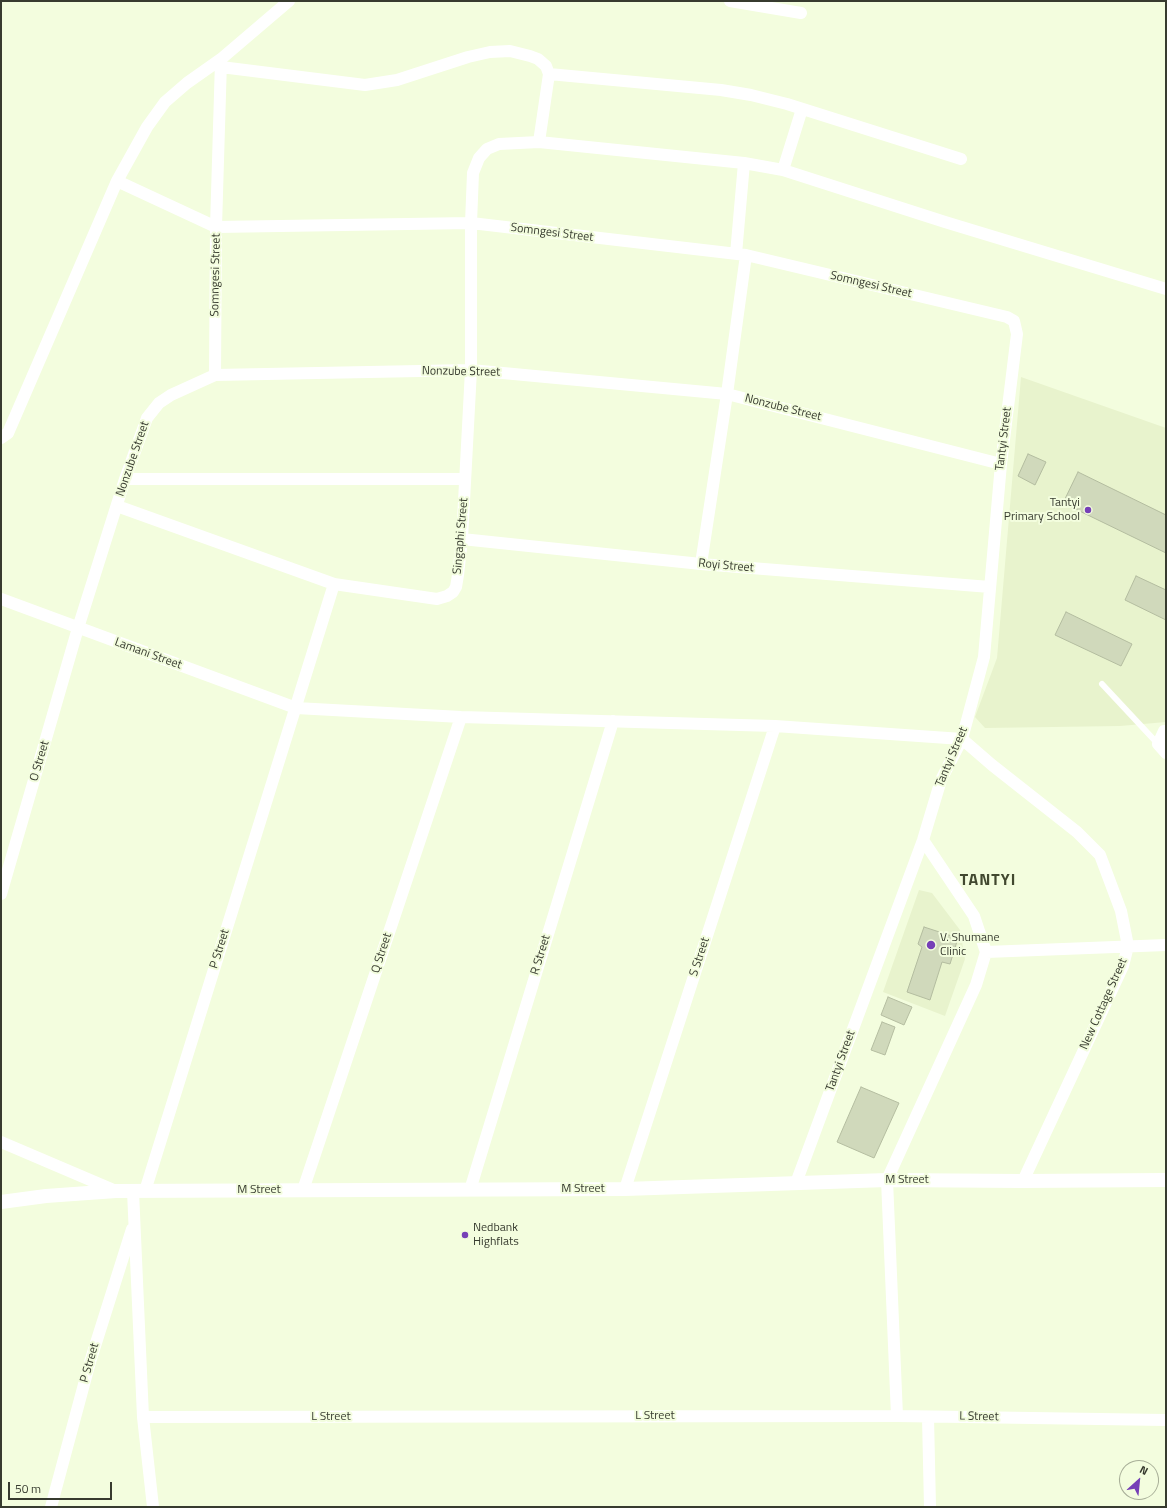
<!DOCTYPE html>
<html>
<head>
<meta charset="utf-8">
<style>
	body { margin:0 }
	#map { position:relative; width:1167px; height:1508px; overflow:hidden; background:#f3fdde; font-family:"Titillium Web",sans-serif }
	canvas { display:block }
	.frame { position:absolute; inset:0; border:2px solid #373b2f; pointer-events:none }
	.north { position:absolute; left:1119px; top:1460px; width:40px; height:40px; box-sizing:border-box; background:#f3fdde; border:1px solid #a8af98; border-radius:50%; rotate:27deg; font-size:11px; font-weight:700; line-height:16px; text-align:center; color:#373b2f }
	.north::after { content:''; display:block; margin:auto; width:14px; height:18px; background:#7640b7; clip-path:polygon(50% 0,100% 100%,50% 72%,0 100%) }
	.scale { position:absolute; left:8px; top:1482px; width:104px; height:18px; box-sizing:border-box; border:2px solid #373b2f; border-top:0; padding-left:5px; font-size:12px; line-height:14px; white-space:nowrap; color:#373b2f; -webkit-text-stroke:3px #f3fdde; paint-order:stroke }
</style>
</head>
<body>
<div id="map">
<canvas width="1167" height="1508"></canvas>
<div class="frame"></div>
<div class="north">N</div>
<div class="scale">50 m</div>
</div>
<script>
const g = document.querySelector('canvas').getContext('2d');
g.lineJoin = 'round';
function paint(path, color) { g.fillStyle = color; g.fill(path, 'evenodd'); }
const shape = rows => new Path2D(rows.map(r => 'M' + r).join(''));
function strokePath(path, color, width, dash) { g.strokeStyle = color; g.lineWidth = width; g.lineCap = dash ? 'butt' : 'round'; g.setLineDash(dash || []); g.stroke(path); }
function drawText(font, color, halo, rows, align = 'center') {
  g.font = font + ' "Titillium Web",sans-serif'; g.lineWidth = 4; g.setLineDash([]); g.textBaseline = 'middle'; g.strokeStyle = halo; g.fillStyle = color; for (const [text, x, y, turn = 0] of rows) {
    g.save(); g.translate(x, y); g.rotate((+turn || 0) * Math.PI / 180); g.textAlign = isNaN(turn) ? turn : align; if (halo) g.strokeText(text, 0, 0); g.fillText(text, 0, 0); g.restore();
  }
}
paint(shape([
	[1021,377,1166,428,1166,722,1120,726,985,728,975,717,997,658],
	[919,890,932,893,960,930,965,959,945,1016,883,992]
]), '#e8f3cd');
const building = shape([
	[1028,454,1046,462,1035,485,1018,476,1028,454],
	[1078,472,1166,515,1166,553,1063,503,1078,472],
	[1136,576,1166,590,1166,620,1125,600,1136,576],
	[1066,612,1132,644,1121,666,1055,635,1066,612],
	[924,927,958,938,950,964,942,962,930,1000,907,992,922,947,918,944,924,927],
	[888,997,912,1007,904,1025,881,1015,888,997],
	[882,1022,895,1027,885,1055,871,1050,882,1022],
	[861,1087,899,1103,874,1158,837,1142,861,1087]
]);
paint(building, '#d0d9bb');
strokePath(building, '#b4bda0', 1);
strokePath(shape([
	[1102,684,1158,744]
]), '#fff', 6);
strokePath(shape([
	[730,1,801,13],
	[221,67,365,85,397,80,468,57,490,52,510,51,530,56,538,59,546,66,549,74,539,142],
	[549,74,721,90,751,95,787,104,844,122,961,159],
	[783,170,802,109],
	[117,181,147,127,165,102,187,83,221,59,289,1],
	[736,254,744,163],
	[215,375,216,227,221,61],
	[1,438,8,433,117,181,216,227,471,223,746,255,1007,317,1014,321,1017,334,1001,464,984,657,962,739,941,780,923,840,796,1183],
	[125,479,465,479],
	[117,506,334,584,437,599,447,596,453,592,456,587,458,575,462,539,471,370,471,223,473,173,479,158,487,149,499,144,539,142,744,163,783,170,945,222,1166,289],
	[462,539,701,564,990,587],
	[701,564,727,394,746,255],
	[1,599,296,708,461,717,775,726,962,739,992,765,1077,832,1100,855,1121,911,1128,946,1123,966,1023,1181],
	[1166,731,1164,731,1158,744,1166,753],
	[1,894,78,628,125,479,147,418,159,403,171,395,215,375,471,370,727,394,1001,464],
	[986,952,1166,945],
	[1,1142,116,1191],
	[625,1189,775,726],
	[303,1190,461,717],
	[470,1190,613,721],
	[133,1191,143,1417,153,1507],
	[145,1191,334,584],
	[897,1416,887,1180,976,985,986,952,974,916,923,840],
	[143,1417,897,1416,1166,1420],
	[928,1417,930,1507],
	[51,1507,90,1362,132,1229]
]), '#fff', 12);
strokePath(shape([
	[1,1202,46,1196,116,1191,625,1189,887,1180,1023,1181,1166,1180]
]), '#fff', 14);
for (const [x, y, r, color] of [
	[1088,510,4,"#7640b7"],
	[931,945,5,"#7640b7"],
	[465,1235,4,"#7640b7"]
]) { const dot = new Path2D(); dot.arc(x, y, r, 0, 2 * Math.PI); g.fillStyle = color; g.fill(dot); strokePath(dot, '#f3fdde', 1.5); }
drawText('12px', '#373b2f', '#f3fdde', [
	["Somngesi Street",552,233,7],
	["Somngesi Street",216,275,-89],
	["Somngesi Street",871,285,13],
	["Nonzube Street",461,372,1],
	["Nonzube Street",783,408,14],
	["Tantyi Street",1004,439,-83],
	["Nonzube Street",133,459,-71],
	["Singaphi Street",461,536,-85],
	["Royi Street",726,566,5],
	["Lamani Street",148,654,20],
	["Tantyi Street",952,757,-67],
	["O Street",40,761,-74],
	["P Street",220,949,-73],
	["Q Street",382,953,-72],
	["R Street",541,955,-73],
	["S Street",700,957,-72],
	["New Cottage Street",1104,1004,-66],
	["Tantyi Street",841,1061,-70],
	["M Street",907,1180],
	["M Street",583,1189],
	["M Street",259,1190],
	["P Street",90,1363,-74],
	["L Street",655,1416],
	["L Street",331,1417],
	["L Street",979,1417,1]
]);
drawText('12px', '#373b2f', '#f3fdde', [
	["Tantyi",1080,503,"right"],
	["Primary School",1080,517,"right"],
	["V. Shumane",940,938],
	["Clinic",940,952],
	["Nedbank",473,1228],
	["Highflats",473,1242]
], 'left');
g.letterSpacing = '1px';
drawText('bold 16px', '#41482f', '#f3fdde', [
	["TANTYI",988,881]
]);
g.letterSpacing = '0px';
</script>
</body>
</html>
